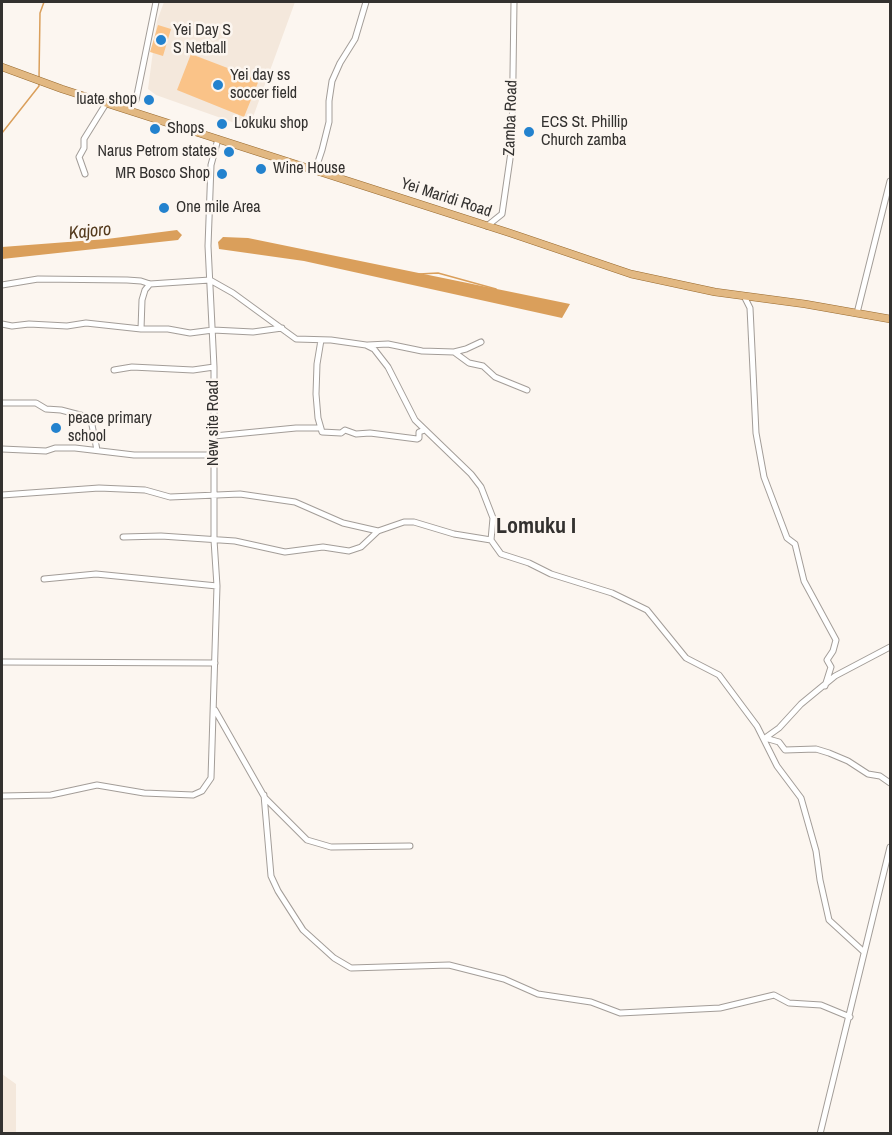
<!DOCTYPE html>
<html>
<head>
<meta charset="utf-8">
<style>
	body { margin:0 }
	#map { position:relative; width:892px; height:1135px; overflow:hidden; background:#fcf6f0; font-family:"Archivo Narrow",sans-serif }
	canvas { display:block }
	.frame { position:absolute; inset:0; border:3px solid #33312f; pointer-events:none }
</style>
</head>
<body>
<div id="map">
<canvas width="892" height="1135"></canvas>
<div class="frame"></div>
</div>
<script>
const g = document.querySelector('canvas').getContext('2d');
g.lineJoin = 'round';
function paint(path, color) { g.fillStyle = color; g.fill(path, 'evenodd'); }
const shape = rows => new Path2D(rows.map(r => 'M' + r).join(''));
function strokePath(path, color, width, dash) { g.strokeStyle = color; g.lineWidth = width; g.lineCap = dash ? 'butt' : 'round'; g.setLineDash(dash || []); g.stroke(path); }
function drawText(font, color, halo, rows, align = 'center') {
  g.font = font + ' "Archivo Narrow",sans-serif'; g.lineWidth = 5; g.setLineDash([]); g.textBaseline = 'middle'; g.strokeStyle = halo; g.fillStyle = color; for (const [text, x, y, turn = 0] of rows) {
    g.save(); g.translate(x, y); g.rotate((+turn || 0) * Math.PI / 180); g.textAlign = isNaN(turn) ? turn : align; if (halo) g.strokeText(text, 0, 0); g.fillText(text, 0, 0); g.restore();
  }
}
paint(shape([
	[164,2,295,2,249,128,156,95,148,89,157,21],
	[2,1074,16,1084,16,1133,2,1133]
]), '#f4e8dc');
paint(shape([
	[158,25,171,29,163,56,150,52],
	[191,54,259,80,244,117,177,90]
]), '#fac388');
paint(shape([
	[177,230,182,235,178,240,2,259,2,247,107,239],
	[223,237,248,238,570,304,562,318,304,261,219,249,218,242]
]), '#da9f5b');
strokePath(shape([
	[39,78,40,13,44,2],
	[2,133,39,86,39,83],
	[419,274,438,273,496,289]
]), '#da9f5b', 1.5);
const minor = shape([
	[127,108,136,100,156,2],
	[315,171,322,150,329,122,329,101,332,81,340,63,355,39,366,2],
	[85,174,79,157,84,148,84,139,107,102],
	[487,226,502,214,512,145,514,2],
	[2,285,38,279,127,280,141,281,150,284,210,280,233,293,296,339,331,340,366,345,374,349,388,367,415,420,471,474,481,487,493,518,491,540,501,554,529,563,551,574,612,593,647,610,686,658,719,675,757,726,777,766,801,798,816,851,820,880,829,920,864,952],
	[744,296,750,308,756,433,764,477,787,538,795,544,804,581,836,640,833,651,827,660,831,667,825,686],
	[857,313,890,181],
	[2,324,12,326,29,324,67,326,86,323,141,329,168,329,190,333,213,330,253,332,282,328],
	[141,329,142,300,145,290,150,284],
	[321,340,317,364,316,394,318,418,322,432,341,433,345,430,356,434,370,433,417,439,419,438,419,432,425,430],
	[368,345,388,344,422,351,454,352,469,363,483,366,495,377,527,390],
	[454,352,466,349,481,342],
	[114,370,132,367,193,370,214,367],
	[2,403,36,403,46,409,61,410,84,416,91,420,97,450],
	[214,436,296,428,320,428],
	[2,449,46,451,55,448,75,448,134,455,214,455],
	[2,495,99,488,145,490,170,497,240,494,295,502,343,523,378,531],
	[123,537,161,536,235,541,285,552,323,547,349,551,361,547,378,531,404,522,414,522,454,534,491,540],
	[44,579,96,574,217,586],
	[2,662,215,663],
	[215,710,265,798,307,840,331,847,410,846],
	[765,738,779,728,801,704,835,676,890,647],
	[765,738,779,742,785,750,816,749,829,753,848,761,868,774,880,776,890,783],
	[264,795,271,876,278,891,303,930,334,958,351,968,449,965,504,979,538,994,591,1002,620,1013,720,1008,774,995,789,1003,821,1005,850,1017],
	[2,796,51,795,97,785,144,793,193,795,202,791,211,778,217,586,214,540,214,367,208,246,211,165,218,139],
	[820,1134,890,847]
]);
const major = shape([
	[2,67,62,89,510,233,631,274,715,292,805,304,890,319]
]);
strokePath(minor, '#a39d98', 7);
strokePath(major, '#986a2f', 8);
strokePath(minor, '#fff', 5);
strokePath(major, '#e2b882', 7);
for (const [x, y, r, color] of [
	[161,40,6,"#2382ce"],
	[218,85,6,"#2382ce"],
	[149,100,6,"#2382ce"],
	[222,124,6,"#2382ce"],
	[155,129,6,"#2382ce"],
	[529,132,6,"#2382ce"],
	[229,152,6,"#2382ce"],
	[261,169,6,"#2382ce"],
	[222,174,6,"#2382ce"],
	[164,208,6,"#2382ce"],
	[56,428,6,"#2382ce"]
]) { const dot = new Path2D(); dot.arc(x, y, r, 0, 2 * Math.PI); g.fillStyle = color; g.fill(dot); strokePath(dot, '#fcf6f0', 2); }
drawText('16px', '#33312f', '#fcf6f0', [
	["Yei Day S",173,31],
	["S Netball",173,49],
	["Yei day ss",230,76],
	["soccer field",230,94],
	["luate shop",137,100,"right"],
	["ECS St. Phillip",541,123],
	["Church zamba",541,141],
	["Lokuku shop",234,124],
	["Shops",167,129],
	["Narus Petrom states",217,152,"right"],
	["Wine House",273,169],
	["MR Bosco Shop",210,174,"right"],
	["One mile Area",176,208],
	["peace primary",68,419],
	["school",68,437]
], 'left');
drawText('16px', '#33312f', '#fcf6f0', [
	["Zamba Road",511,118,-88],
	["Yei Maridi Road",446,198,18],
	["New site Road",214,423,-90]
]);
drawText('italic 18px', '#543a1d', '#fcf6f0', [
	["Kajoro",90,232,-6]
]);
drawText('bold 22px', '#33312f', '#fcf6f0', [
	["Lomuku I",536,527]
]);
</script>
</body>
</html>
